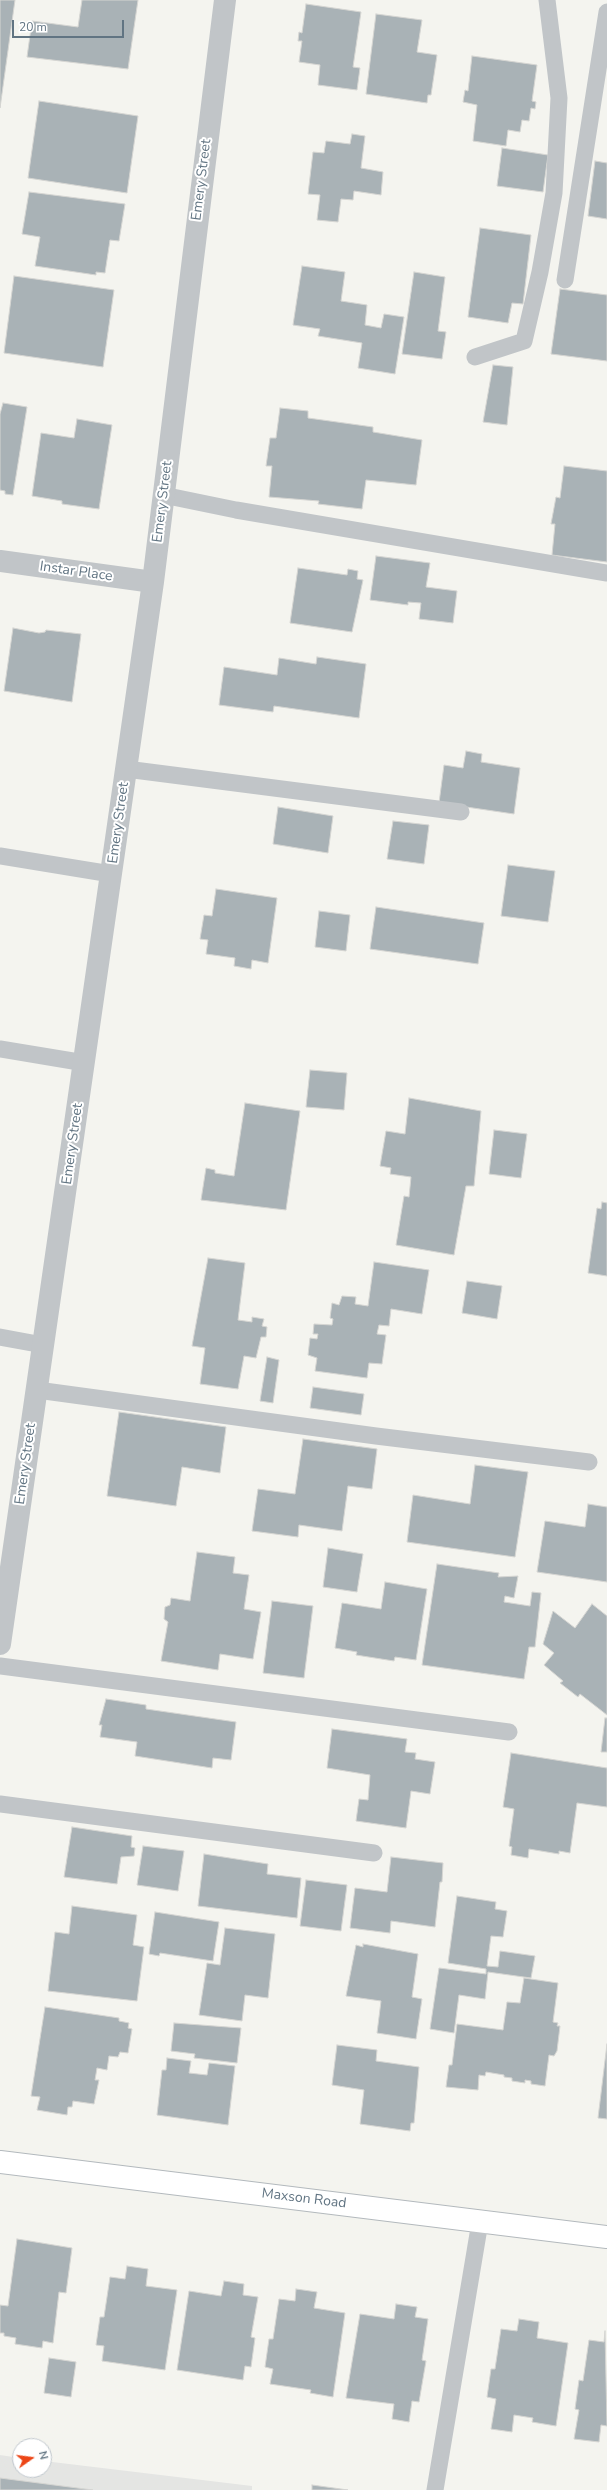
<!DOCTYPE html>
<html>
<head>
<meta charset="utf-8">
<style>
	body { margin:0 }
	#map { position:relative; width:607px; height:2490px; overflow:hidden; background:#f4f4ef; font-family:"Nunito Sans",sans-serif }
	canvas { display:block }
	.north { position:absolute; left:12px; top:2438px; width:40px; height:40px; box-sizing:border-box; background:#fff; border:1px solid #c0c7cd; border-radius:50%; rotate:76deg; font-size:11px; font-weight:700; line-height:16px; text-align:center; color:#617482 }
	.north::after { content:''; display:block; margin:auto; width:14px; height:18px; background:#ec4617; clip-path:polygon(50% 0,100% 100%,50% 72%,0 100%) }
	.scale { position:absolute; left:12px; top:20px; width:112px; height:18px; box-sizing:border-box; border:2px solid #617482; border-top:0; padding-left:5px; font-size:12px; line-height:14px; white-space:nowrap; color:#617482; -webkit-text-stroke:3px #fff; paint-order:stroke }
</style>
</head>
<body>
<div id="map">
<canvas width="607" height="2490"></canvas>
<div class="north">N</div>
<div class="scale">20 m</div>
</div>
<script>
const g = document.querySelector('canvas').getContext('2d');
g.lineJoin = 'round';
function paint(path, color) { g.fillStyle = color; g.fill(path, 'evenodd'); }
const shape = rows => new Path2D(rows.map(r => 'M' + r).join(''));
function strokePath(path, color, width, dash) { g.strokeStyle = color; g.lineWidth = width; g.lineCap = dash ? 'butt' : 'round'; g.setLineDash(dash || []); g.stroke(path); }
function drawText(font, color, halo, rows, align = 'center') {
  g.font = font + ' "Nunito Sans",sans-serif'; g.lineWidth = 4; g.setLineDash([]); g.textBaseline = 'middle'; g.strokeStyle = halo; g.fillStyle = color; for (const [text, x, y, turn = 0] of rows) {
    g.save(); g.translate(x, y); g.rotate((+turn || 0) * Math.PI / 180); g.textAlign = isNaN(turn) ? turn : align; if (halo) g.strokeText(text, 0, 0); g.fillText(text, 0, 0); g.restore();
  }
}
paint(shape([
	[0,2455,20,2458,20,2470,44,2470,44,2461,252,2486,252,2490,0,2490]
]), '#e4e5e3');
const building = shape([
	[0,0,15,0,0,108,0,0],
	[82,0,138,0,128,69,27,57,32,21,78,27,82,0],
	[306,4,361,12,353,67,360,68,357,90,318,85,320,65,299,62,302,41,298,41,299,32,302,33,306,4],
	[376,14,422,20,417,52,437,55,431,95,428,95,427,103,366,94,376,14],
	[472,56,537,65,532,101,536,102,535,109,531,108,529,121,522,120,520,132,508,130,506,146,473,141,477,105,463,102,465,90,468,91,472,56],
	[39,101,138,116,127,193,28,178,39,101],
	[352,134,365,136,361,168,383,172,381,195,354,191,353,200,341,199,338,222,317,220,320,195,308,194,313,152,324,153,326,141,350,144,352,134],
	[502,148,548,155,543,192,497,186,502,148],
	[595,161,607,163,607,219,588,216,595,161],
	[29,192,125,204,119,241,110,240,105,273,96,272,96,275,35,266,40,237,22,234,29,192],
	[480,228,531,235,523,304,512,303,508,323,468,317,480,228],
	[302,266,345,272,341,301,367,305,365,325,381,328,384,314,404,317,395,374,358,368,362,343,318,336,320,329,293,325,302,266],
	[414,272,445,277,438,331,446,332,442,359,402,354,414,272],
	[14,276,114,290,103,367,4,353,14,276],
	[560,289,607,295,607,361,551,354,560,289],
	[493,365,513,367,507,425,483,422,493,365],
	[3,403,27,407,13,495,5,494,5,491,0,490,0,414,3,403],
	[280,408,308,411,308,418,373,427,373,432,422,440,416,485,366,480,362,509,318,504,319,501,269,497,272,466,266,466,270,438,276,438,280,408],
	[77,419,112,425,99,509,62,504,62,501,32,496,41,433,74,438,77,419],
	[564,466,607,471,607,562,552,555,555,524,551,524,556,497,560,498,564,466],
	[376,556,430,563,426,587,457,591,453,623,419,619,421,603,408,602,408,605,370,600,376,556],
	[298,568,347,575,348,569,358,571,357,579,363,580,352,632,290,623,298,568],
	[13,628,39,633,45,632,46,630,81,634,72,702,4,691,13,628],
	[317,657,366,664,359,718,274,706,273,712,219,705,224,667,277,675,279,658,316,664,317,657],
	[466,751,482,754,481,762,520,768,514,814,439,803,444,765,463,768,466,751],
	[278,807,333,816,328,853,273,844,278,807],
	[393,821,429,825,424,864,387,859,393,821],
	[508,865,555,871,548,922,501,916,508,865],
	[216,889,277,898,268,963,252,960,251,969,234,966,235,958,206,954,208,940,200,939,204,915,212,916,216,889],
	[376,907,484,923,478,964,370,949,376,907],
	[319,911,350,915,346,951,315,947,319,911],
	[310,1070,347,1073,344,1110,306,1107,310,1070],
	[409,1098,481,1111,474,1186,466,1186,454,1255,396,1245,404,1196,409,1197,411,1177,390,1174,391,1168,380,1166,386,1131,405,1134,409,1098],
	[245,1103,300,1111,286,1210,201,1200,206,1168,215,1170,215,1173,234,1176,245,1103],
	[494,1130,527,1134,521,1178,489,1174,494,1130],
	[602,1202,607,1203,607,1276,588,1273,597,1208,601,1209,602,1202],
	[208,1258,245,1263,238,1320,252,1322,252,1317,264,1319,262,1326,267,1327,266,1337,261,1337,256,1358,244,1356,238,1389,200,1384,205,1348,192,1346,208,1258],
	[374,1262,429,1270,422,1314,391,1309,389,1326,379,1325,377,1334,386,1335,382,1364,369,1363,367,1378,315,1371,317,1358,308,1355,310,1338,317,1339,318,1334,313,1334,314,1324,332,1325,333,1319,330,1318,332,1303,339,1305,342,1296,356,1297,355,1304,368,1306,374,1262],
	[467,1281,502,1286,497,1319,462,1313,467,1281],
	[267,1357,279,1360,273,1403,260,1401,267,1357],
	[313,1387,364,1394,361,1415,310,1408,313,1387],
	[119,1412,226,1427,220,1473,182,1467,176,1506,107,1496,119,1412],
	[303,1439,377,1449,372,1489,348,1486,342,1531,299,1525,298,1537,252,1531,258,1489,295,1494,303,1439],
	[475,1465,528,1472,515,1557,407,1542,413,1495,470,1504,475,1465],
	[588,1504,607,1507,607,1582,537,1572,545,1521,585,1527,588,1504],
	[328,1548,363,1554,357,1592,323,1587,328,1548],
	[197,1552,235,1557,233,1573,249,1575,244,1609,261,1612,253,1659,220,1654,218,1670,161,1661,168,1622,164,1619,165,1607,170,1605,171,1598,190,1601,197,1552],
	[437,1564,499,1573,498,1577,518,1576,514,1598,505,1596,504,1602,530,1606,532,1592,541,1593,535,1647,529,1647,524,1679,422,1665,437,1564],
	[385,1582,427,1589,416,1660,395,1657,394,1661,356,1655,357,1652,335,1648,342,1603,381,1609,385,1582],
	[272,1601,313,1606,304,1678,263,1673,272,1601],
	[592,1604,607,1616,607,1715,580,1694,578,1697,560,1683,563,1681,544,1665,554,1653,543,1644,553,1611,575,1628,592,1604],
	[106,1699,146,1705,146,1709,236,1722,231,1760,213,1758,212,1768,135,1756,137,1742,100,1737,102,1725,99,1725,106,1699],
	[605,1718,607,1718,607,1752,601,1752,605,1718],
	[332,1729,407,1739,405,1752,416,1753,415,1759,435,1762,430,1794,411,1791,406,1828,356,1821,359,1799,368,1800,370,1775,327,1768,332,1729],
	[511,1753,607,1768,607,1807,577,1803,570,1853,559,1851,559,1854,529,1849,528,1858,511,1855,512,1847,509,1846,514,1809,503,1807,511,1753],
	[72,1827,132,1836,131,1847,135,1848,134,1856,121,1857,117,1884,64,1877,72,1827],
	[143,1846,184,1851,178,1891,137,1885,143,1846],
	[204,1854,268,1864,267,1874,301,1878,297,1918,198,1906,204,1854],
	[391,1857,443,1863,442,1882,440,1882,435,1927,391,1921,390,1933,350,1928,355,1888,387,1892,391,1857],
	[306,1880,347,1885,341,1931,300,1926,306,1880],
	[457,1896,496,1902,495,1909,507,1911,503,1937,491,1936,487,1966,498,1967,500,1951,535,1956,531,1978,488,1972,485,1999,459,1995,454,2033,430,2029,439,1968,486,1974,486,1969,448,1963,457,1896],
	[72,1906,137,1915,133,1945,144,1947,137,2001,48,1991,55,1932,69,1934,72,1906],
	[155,1912,219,1922,213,1961,160,1953,159,1956,149,1954,155,1912],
	[225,1928,275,1934,268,1998,245,1995,242,2021,199,2015,207,1963,220,1965,225,1928],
	[363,1944,418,1954,412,1997,422,1999,416,2039,377,2033,381,2001,346,1996,356,1945,363,1947,363,1944],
	[524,1978,558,1983,553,2022,558,2023,557,2026,560,2026,557,2051,554,2056,549,2055,545,2086,531,2084,531,2081,525,2080,525,2083,512,2081,512,2078,504,2077,504,2075,486,2072,485,2076,479,2075,478,2090,446,2087,449,2065,452,2065,457,2024,503,2030,507,2002,520,2003,524,1978],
	[45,2007,119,2018,119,2021,129,2023,128,2028,132,2029,128,2053,120,2052,118,2057,109,2056,107,2070,97,2068,95,2080,99,2080,94,2104,73,2101,72,2107,68,2107,67,2115,37,2110,40,2097,31,2096,45,2007],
	[174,2023,241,2028,237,2063,194,2058,195,2054,171,2051,174,2023],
	[607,2044,607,2119,598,2118,607,2044],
	[337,2045,377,2050,376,2061,419,2067,414,2123,411,2123,410,2131,360,2124,364,2090,332,2085,337,2045],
	[167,2058,191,2061,189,2073,207,2075,209,2063,235,2066,228,2125,157,2115,162,2070,166,2070,167,2058],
	[17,2239,72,2248,66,2293,59,2292,53,2343,43,2341,42,2348,15,2344,16,2338,4,2336,4,2333,0,2333,0,2305,8,2306,17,2239],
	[127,2266,148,2269,146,2286,177,2290,165,2370,102,2361,104,2346,96,2345,100,2317,104,2317,110,2277,125,2279,127,2266],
	[224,2281,244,2284,243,2295,258,2297,251,2337,255,2338,251,2367,245,2366,243,2380,177,2370,189,2291,221,2296,224,2281],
	[296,2289,317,2292,314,2308,345,2313,333,2397,310,2393,311,2390,270,2384,273,2369,265,2367,269,2339,273,2339,279,2299,295,2301,296,2289],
	[396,2304,417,2307,415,2317,428,2319,422,2360,426,2361,419,2402,412,2401,409,2422,392,2419,394,2404,346,2398,360,2314,394,2319,396,2304],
	[519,2319,539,2322,537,2338,568,2343,556,2426,532,2422,533,2418,514,2415,512,2432,491,2429,496,2399,487,2397,491,2369,495,2369,501,2329,517,2331,519,2319],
	[605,2331,607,2426,601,2425,599,2442,574,2439,579,2410,575,2409,579,2380,583,2381,589,2340,604,2342,605,2331],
	[49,2358,76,2362,71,2397,44,2393,49,2358],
	[0,2478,93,2490,0,2490,0,2478],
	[312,2485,348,2490,312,2490,312,2485]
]);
paint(building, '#a9b2b6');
strokePath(building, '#d5d5d2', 1);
const secondary = shape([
	[0,2162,607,2237]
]);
strokePath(secondary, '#b3b9bd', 24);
strokePath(shape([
	[565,280,607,12],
	[475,357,524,341,540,272,554,193,559,98,547,0],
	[163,495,236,510,607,573],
	[126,769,461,812],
	[0,856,111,874],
	[0,1049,85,1063],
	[0,1337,43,1345],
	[37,1390,376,1436,589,1462],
	[0,1666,509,1732],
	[0,1804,374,1853],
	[435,2490,480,2222]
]), '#c1c5c8', 17);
strokePath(shape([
	[0,561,153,582],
	[0,1644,153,582,225,0]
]), '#c1c5c8', 22);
strokePath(secondary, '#fff', 22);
drawText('14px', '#617482', '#fff', [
	["Emery Street",202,180,-83],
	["Emery Street",163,502,-83],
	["Instar Place",76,572,8],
	["Emery Street",119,823,-82],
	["Emery Street",73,1144,-82],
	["Emery Street",26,1464,-82],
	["Maxson Road",304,2199,7]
]);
</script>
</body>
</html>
